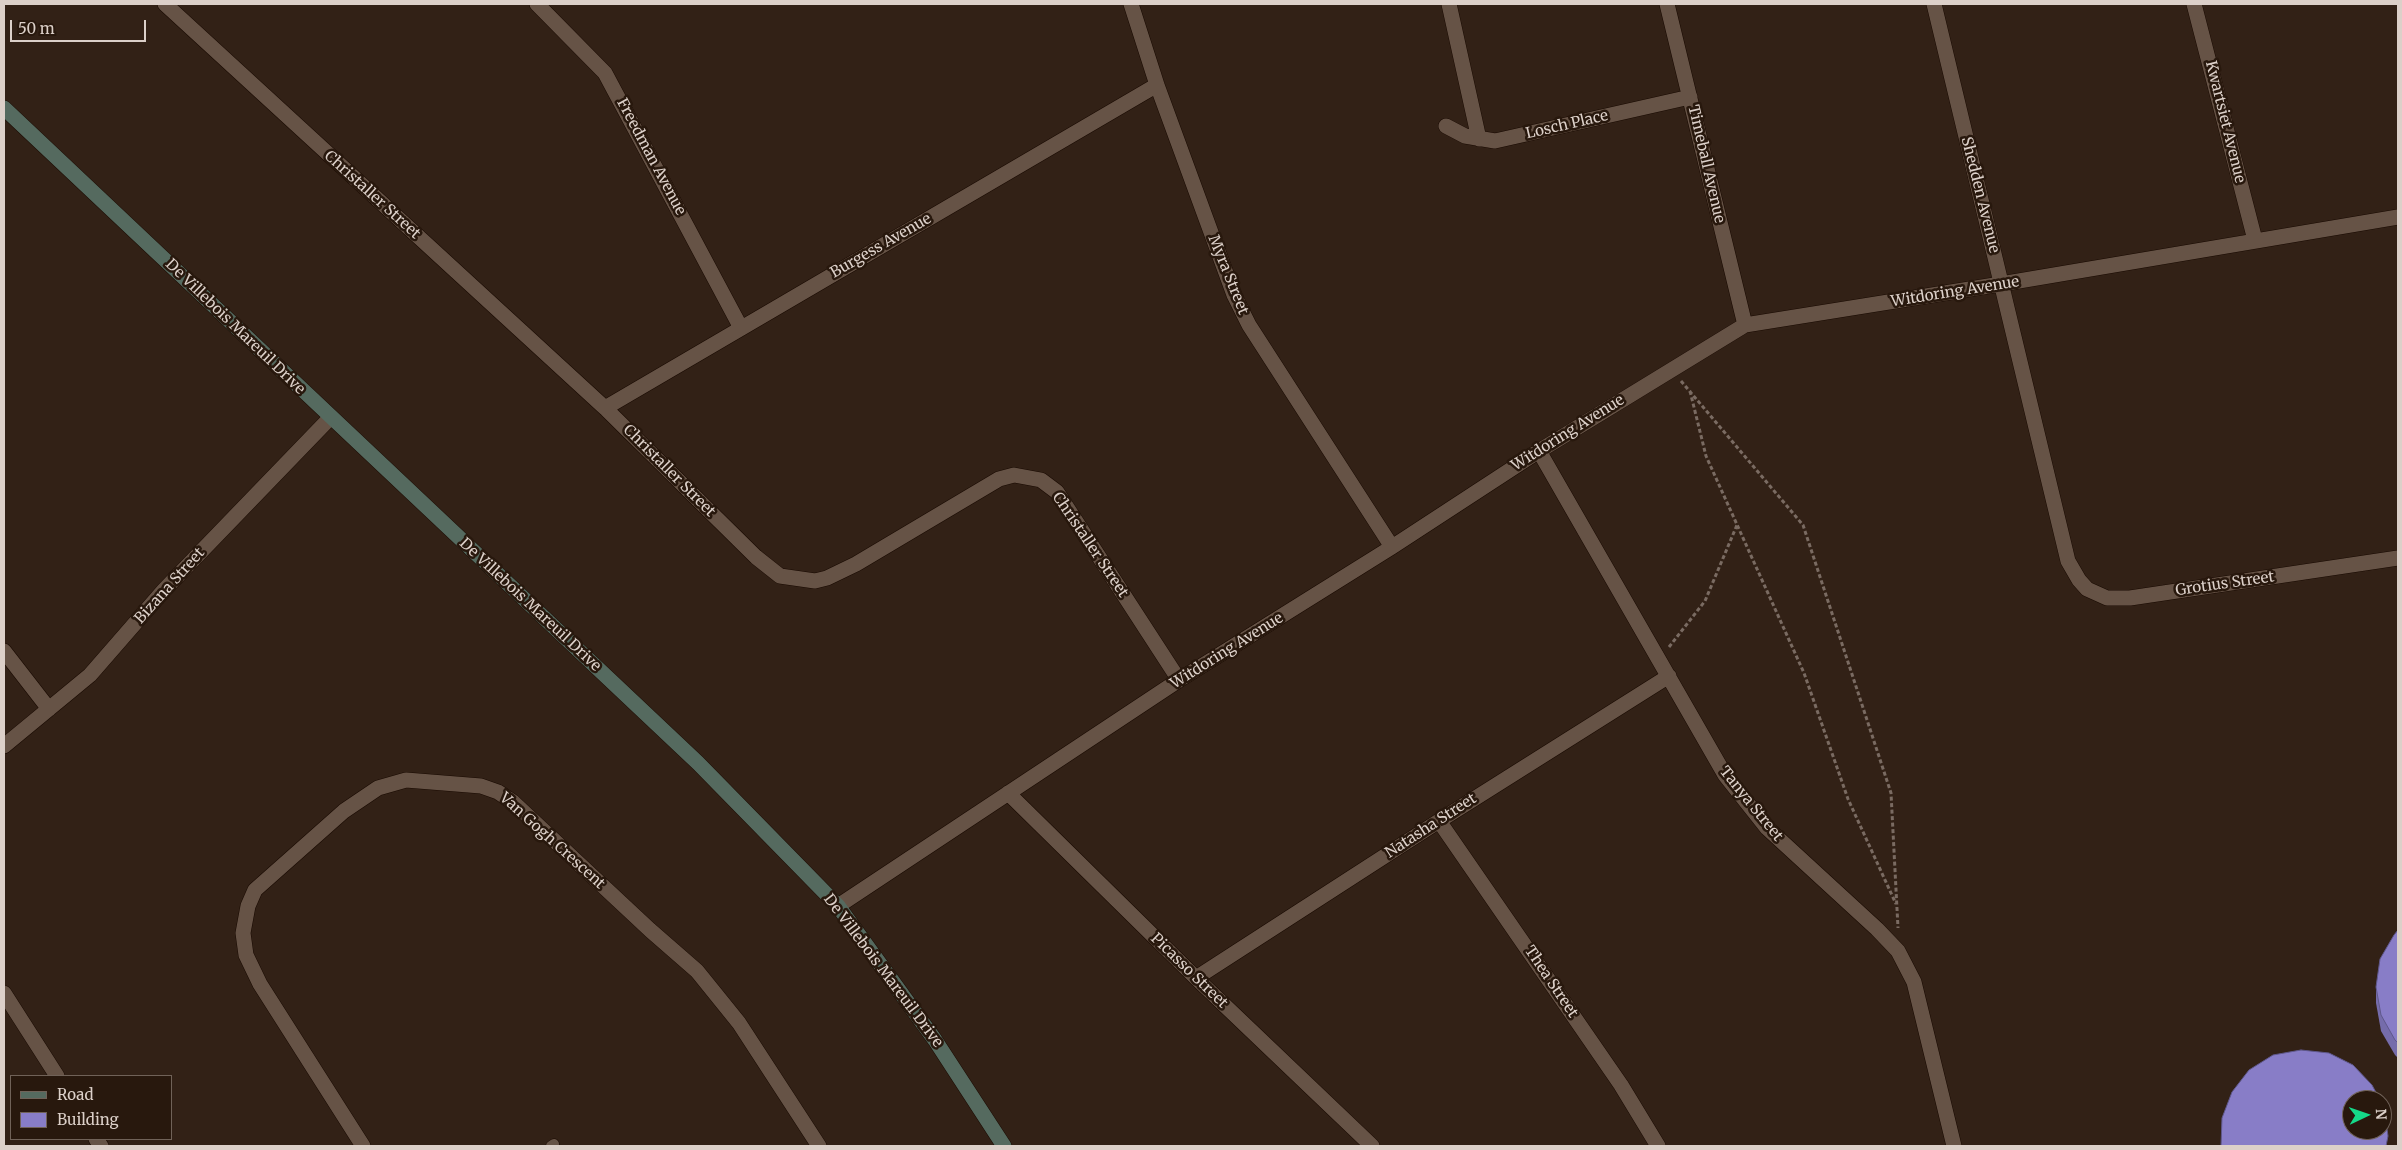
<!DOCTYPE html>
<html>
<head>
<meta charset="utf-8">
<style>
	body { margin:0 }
	#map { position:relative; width:2402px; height:1150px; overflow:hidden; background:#322116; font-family:Merriweather,serif }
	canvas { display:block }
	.frame { position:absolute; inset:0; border:5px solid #dcd0c9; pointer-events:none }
	.legend { position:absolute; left:10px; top:1075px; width:162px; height:65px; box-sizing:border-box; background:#28180d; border:1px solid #706258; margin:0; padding:6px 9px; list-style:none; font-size:15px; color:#dcd0c9 }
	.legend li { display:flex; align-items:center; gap:10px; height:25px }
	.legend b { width:25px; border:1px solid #706258 }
	.north { position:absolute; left:2342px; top:1090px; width:50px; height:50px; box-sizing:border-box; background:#28180d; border:1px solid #706258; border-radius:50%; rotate:87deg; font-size:14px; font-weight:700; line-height:20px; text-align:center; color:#dcd0c9 }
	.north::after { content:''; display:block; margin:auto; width:18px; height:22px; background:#15d989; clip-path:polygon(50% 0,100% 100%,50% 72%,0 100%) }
	.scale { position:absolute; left:10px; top:20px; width:136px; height:22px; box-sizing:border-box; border:2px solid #dcd0c9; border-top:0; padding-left:6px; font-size:15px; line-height:18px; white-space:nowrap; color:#dcd0c9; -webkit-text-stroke:4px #28180d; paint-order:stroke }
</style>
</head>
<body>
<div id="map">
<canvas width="2402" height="1150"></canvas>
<div class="frame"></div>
<ul class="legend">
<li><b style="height:6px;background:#556a5f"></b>Road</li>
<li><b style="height:14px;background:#887dc7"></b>Building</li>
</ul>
<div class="north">N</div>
<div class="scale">50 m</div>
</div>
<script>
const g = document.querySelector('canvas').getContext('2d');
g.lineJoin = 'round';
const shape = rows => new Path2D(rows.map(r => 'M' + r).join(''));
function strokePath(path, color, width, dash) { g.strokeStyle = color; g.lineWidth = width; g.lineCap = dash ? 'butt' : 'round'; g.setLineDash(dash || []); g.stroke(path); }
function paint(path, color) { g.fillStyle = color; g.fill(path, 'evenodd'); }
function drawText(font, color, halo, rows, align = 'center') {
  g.font = font + ' Merriweather,serif'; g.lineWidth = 5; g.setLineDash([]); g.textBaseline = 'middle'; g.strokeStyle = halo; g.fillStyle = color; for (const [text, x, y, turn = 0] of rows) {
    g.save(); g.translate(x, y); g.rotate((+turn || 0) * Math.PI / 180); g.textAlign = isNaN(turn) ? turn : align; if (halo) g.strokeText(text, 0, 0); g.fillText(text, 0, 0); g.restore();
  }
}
const service = shape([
	[551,1146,554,1144]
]);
const minor = shape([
	[165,4,605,408,756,557,780,576,815,581,827,578,856,564,999,479,1014,475,1041,480,1057,492,1179,680],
	[537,4,605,73,741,328],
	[1131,4,1157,85,1234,295,1249,325,1392,547],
	[1449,4,1479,139],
	[1667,4,1745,325],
	[1934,4,2068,561,2079,580,2087,589,2107,598,2130,598,2398,558],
	[2194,4,2255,240],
	[1446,126,1465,136,1495,141,1690,97],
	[605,408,1157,85],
	[1539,451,1725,775,1767,828,1877,929,1898,951,1914,982,1954,1146],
	[4,651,49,709],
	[4,746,90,675,164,590,330,418],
	[1008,793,1196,978,1372,1146],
	[1439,821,1621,1085,1658,1146],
	[838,906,1179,680,1392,547,1539,451,1745,325,2001,284,2398,217],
	[1196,978,1439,821,1669,676],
	[4,993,57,1076],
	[96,1139,101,1146],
	[363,1146,260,984,246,955,243,933,248,906,255,890,344,811,378,788,406,780,481,786,498,792,513,802,650,930,697,971,739,1023,819,1146]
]);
const secondary = shape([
	[4,108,698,763,838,906,935,1040,1004,1146]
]);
strokePath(service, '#190a02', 11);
strokePath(minor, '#190a02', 16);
strokePath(secondary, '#190a02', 16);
strokePath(shape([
	[1681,381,1803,525,1891,793,1898,928],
	[1690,391,1706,456,1804,673,1848,799,1896,904],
	[1669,647,1705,601,1737,525]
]), '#7a6b62', 3, [4, 2.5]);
strokePath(service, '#665346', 10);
strokePath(minor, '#665346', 15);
strokePath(secondary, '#556a5f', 15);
paint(shape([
	[2398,930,2398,1058,2395,1055,2381,1031,2376,1003,2376,987]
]), '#756cab');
const building = shape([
	[2398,930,2398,1043,2395,1040,2381,1015,2376,987,2380,959,2394,935,2398,930],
	[2301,1050,2329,1053,2353,1065,2372,1085,2380,1100,2352,1100,2352,1130,2382,1130,2382,1105,2384,1109,2388,1136,2386,1146,2221,1146,2222,1118,2232,1092,2249,1070,2273,1055,2301,1050]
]);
paint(building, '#887dc7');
strokePath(building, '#5f588b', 1);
drawText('15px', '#dcd0c9', '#28180d', [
	["Kwartsiet Avenue",2225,122,76],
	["Losch Place",1567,125,-13],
	["Freedman Avenue",651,157,62],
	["Timeball Avenue",1706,164,77],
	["Christaller Street",372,195,42],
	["Shedden Avenue",1980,195,76],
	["Burgess Avenue",881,246,-30],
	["Myra Street",1228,275,68],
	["Witdoring Avenue",1955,292,-9],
	["De Villebois Mareuil Drive",235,327,44],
	["Witdoring Avenue",1568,433,-32],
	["Christaller Street",669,471,45],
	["Christaller Street",1090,545,56],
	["Grotius Street",2225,584,-8],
	["Bizana Street",170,586,-48],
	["De Villebois Mareuil Drive",530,605,43],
	["Witdoring Avenue",1227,651,-32],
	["Tanya Street",1751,804,51],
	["Natasha Street",1431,826,-33],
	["Van Gogh Crescent",552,841,42],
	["De Villebois Mareuil Drive",883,971,53],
	["Picasso Street",1189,971,44],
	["Thea Street",1551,982,56]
]);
</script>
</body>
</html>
